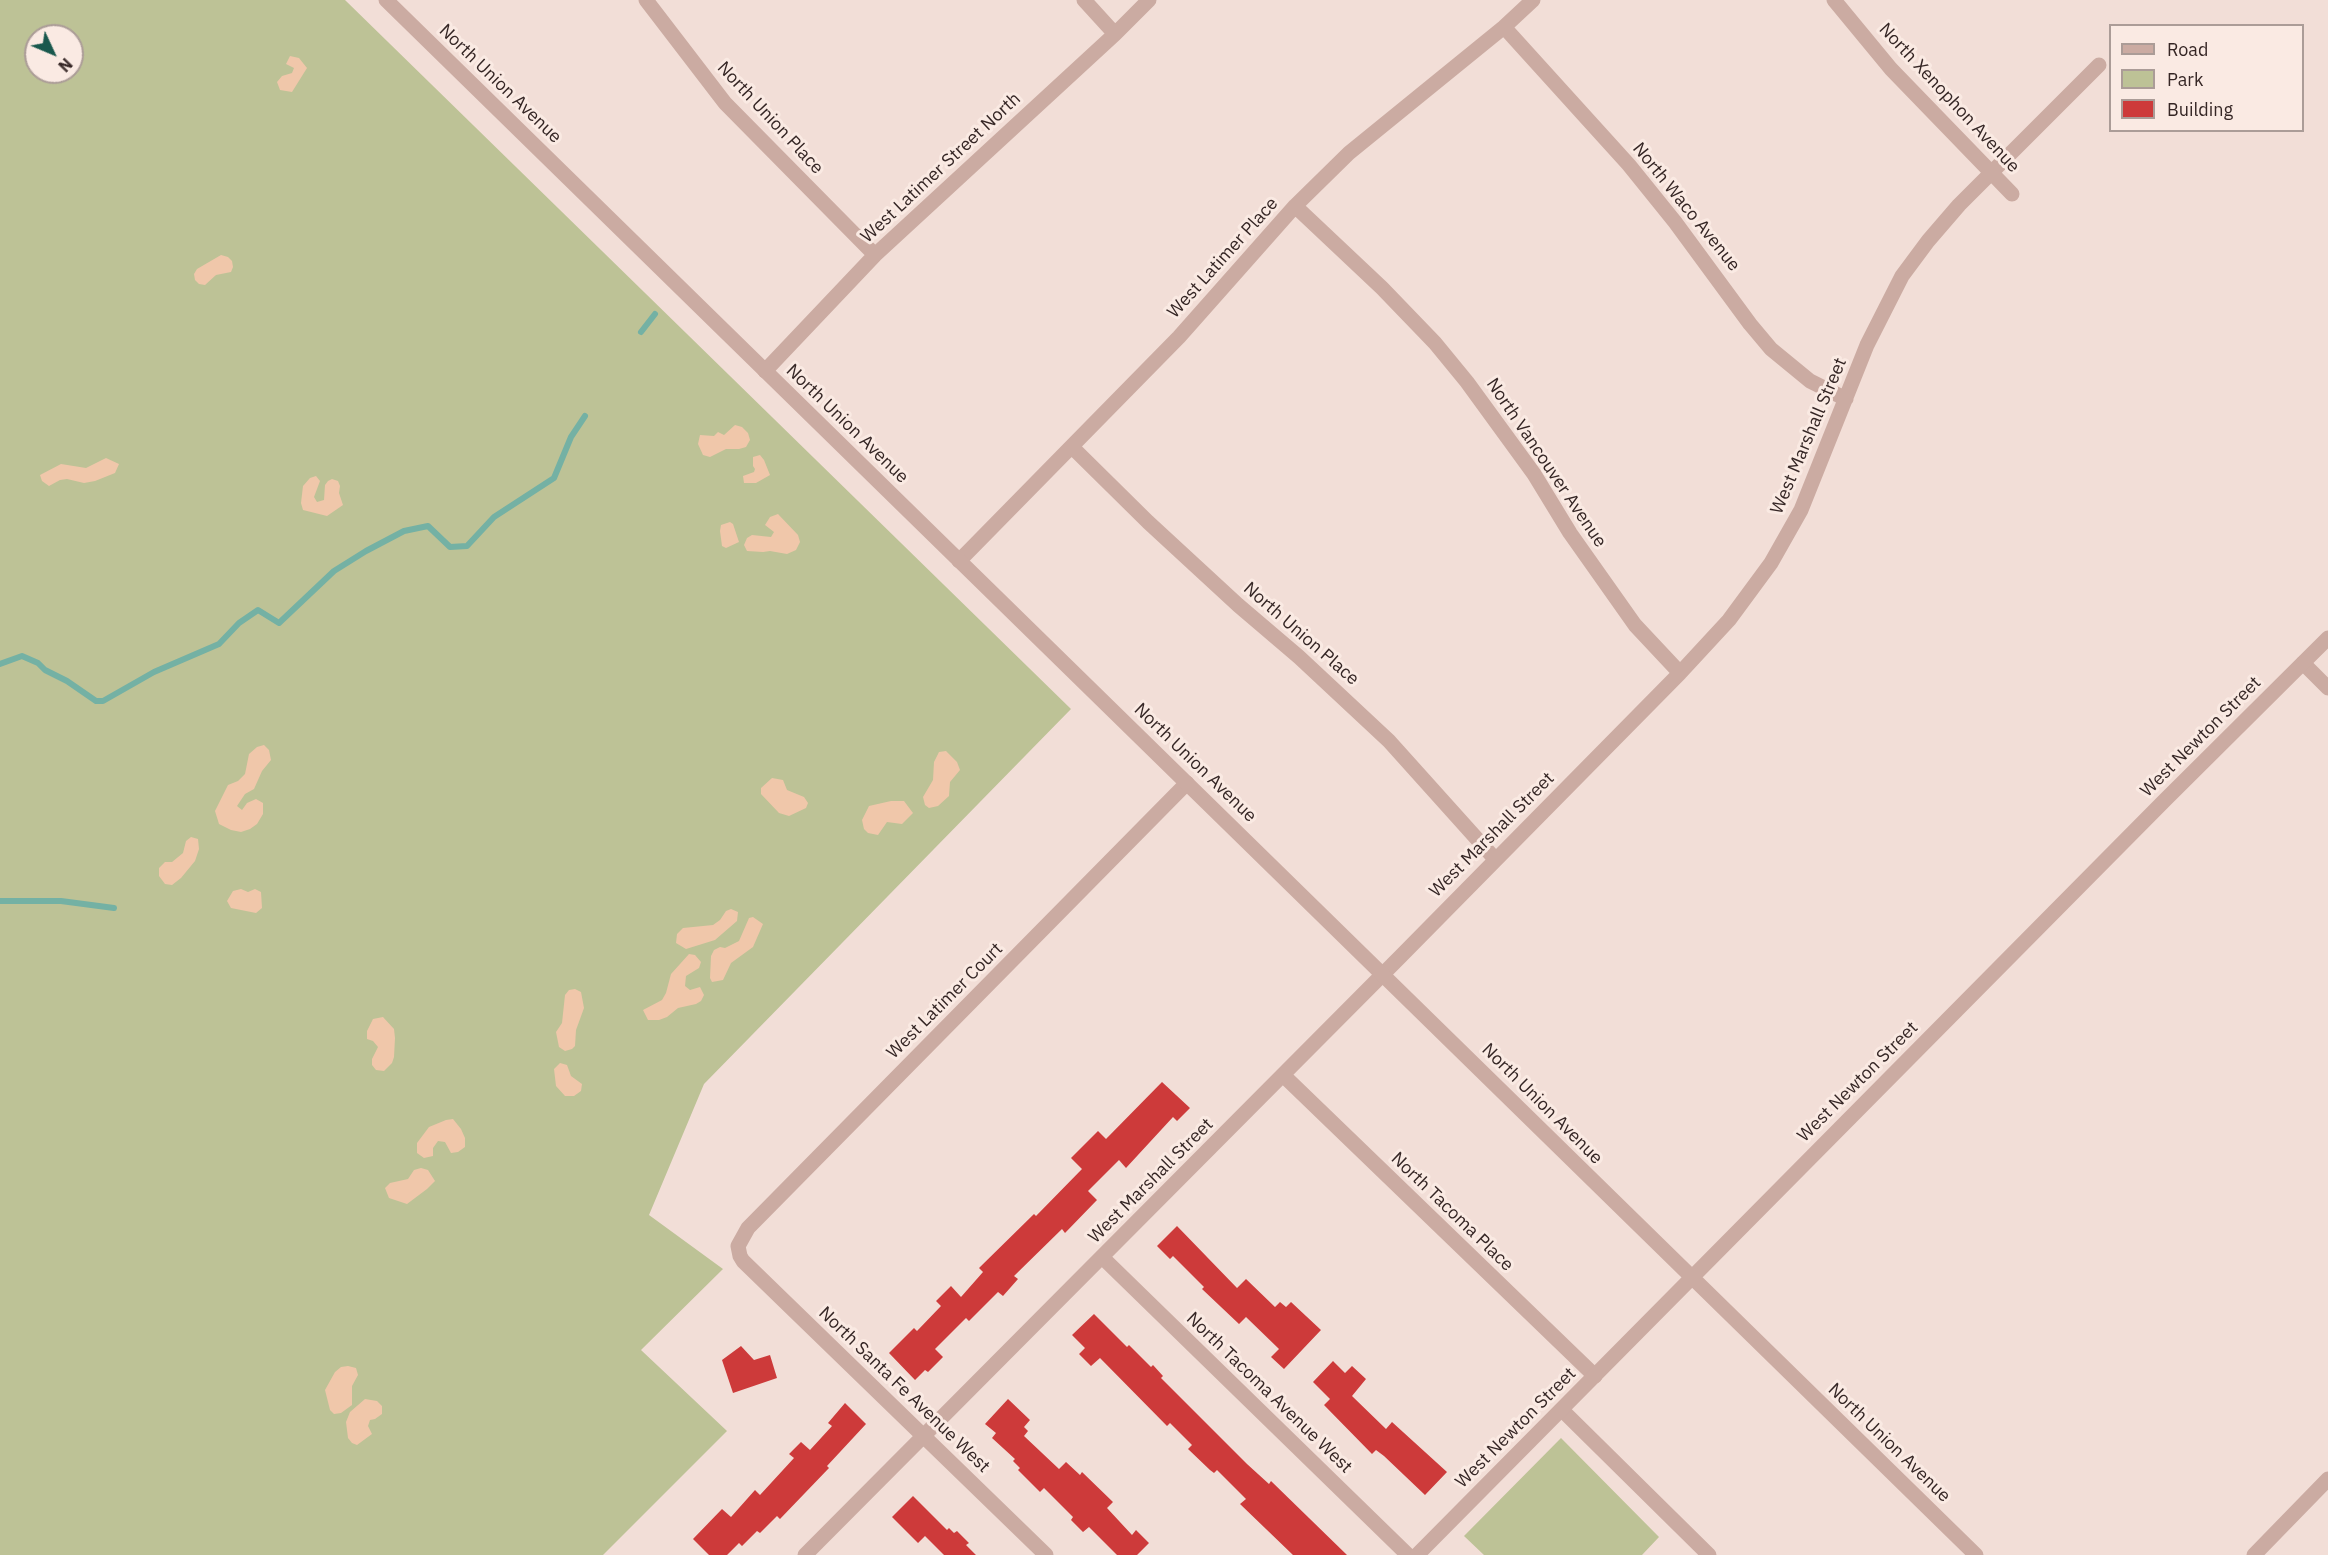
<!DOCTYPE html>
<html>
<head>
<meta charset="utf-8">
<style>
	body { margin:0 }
	#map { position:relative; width:2328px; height:1555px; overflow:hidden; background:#f2ded7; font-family:"IBM Plex Sans",sans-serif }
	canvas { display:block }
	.legend { position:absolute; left:2109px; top:24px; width:195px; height:108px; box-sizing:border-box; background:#faeae3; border:2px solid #ab9c97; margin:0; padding:8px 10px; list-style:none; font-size:18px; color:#352625 }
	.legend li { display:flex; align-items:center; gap:12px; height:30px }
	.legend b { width:30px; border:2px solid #ab9c97 }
	.north { position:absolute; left:24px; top:24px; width:60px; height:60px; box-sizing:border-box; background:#faeae3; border:2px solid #ab9c97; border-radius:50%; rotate:134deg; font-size:16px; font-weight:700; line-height:24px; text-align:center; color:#352625 }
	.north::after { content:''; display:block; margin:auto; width:21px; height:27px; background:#19584d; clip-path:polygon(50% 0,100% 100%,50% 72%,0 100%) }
</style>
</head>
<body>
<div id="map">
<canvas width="2328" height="1555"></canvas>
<ul class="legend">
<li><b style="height:8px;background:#cbaba2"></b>Road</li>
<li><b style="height:16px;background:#bdc296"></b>Park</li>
<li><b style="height:16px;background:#cd3a3a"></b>Building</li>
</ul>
<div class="north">N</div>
</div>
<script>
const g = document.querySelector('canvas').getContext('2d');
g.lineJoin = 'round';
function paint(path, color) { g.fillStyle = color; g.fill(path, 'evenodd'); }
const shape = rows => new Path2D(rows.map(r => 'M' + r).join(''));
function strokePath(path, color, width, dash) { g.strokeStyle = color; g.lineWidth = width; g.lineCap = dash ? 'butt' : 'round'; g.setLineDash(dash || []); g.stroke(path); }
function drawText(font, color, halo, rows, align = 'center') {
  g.font = font + ' "IBM Plex Sans",sans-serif'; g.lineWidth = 6; g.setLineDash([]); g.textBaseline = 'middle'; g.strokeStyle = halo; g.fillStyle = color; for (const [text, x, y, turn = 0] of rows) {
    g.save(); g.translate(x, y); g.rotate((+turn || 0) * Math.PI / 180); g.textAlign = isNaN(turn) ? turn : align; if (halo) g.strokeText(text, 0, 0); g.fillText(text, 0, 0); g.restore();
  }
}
paint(shape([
	[0,0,345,0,1071,709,704,1084,649,1215,723,1269,641,1350,727,1431,603,1555,0,1555],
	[36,36,72,36,72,72,36,72],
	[1561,1438,1659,1537,1642,1555,1484,1555,1464,1536]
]), '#bdc296');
paint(shape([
	[290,56,299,58,307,68,292,92,280,90,277,82,282,76,292,73,294,68,286,64],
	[221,255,228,257,232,261,233,267,231,272,216,275,205,285,199,284,195,280,194,274,197,269],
	[735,425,742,427,748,433,750,440,746,447,739,449,726,449,710,457,703,455,698,444,700,435,714,436,718,432,724,435],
	[760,455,764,460,770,475,756,483,744,483,743,476,754,472,755,469,753,466,753,457],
	[106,458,119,464,115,473,95,481,84,483,67,479,60,480,49,486,42,481,40,475,61,464,86,468],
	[316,476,320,481,314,497,317,502,324,500,325,485,328,481,332,479,338,481,340,486,339,493,343,505,327,516,303,510,301,503,303,486,310,478],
	[778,514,798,535,800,542,796,550,787,554,770,551,763,552,747,551,744,545,747,538,752,535,771,537,774,532,765,525,770,517],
	[730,522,733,524,739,542,726,548,722,546,720,531,721,525],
	[264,745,269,750,271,760,262,771,254,789,245,794,237,806,242,810,247,803,256,799,263,803,263,814,257,824,250,829,241,832,231,830,219,824,215,811,228,785,238,781,245,774,249,754,257,747],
	[946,751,957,762,960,770,950,782,949,796,938,806,929,808,925,805,923,797,933,780,934,762,939,752],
	[772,778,783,780,787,790,804,797,808,803,806,808,789,816,779,813,761,794,761,788],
	[891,801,904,801,913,813,902,824,887,822,878,835,868,833,864,829,862,820,869,806],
	[191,837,198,839,199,849,195,861,181,878,172,885,165,884,159,876,159,868,165,862,172,862,183,853,186,841],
	[241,889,248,892,255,889,261,892,262,908,256,913,231,908,227,901,233,891],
	[731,909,738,912,737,921,715,940,686,949,676,943,677,934,683,928,713,925,720,920,726,911],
	[753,917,763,924,753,947,731,963,723,980,712,982,710,978,711,956,714,950,720,947,725,948,739,941,749,918],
	[689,954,695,955,701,962,699,968,686,976,685,986,690,990,700,987,704,995,701,1001,696,1004,678,1008,667,1017,659,1020,648,1020,643,1010,662,1000,666,993,671,974],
	[575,989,581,992,584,1008,576,1030,575,1046,572,1049,565,1051,559,1047,556,1032,562,1023,565,995,569,990],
	[383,1017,394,1029,395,1038,394,1057,392,1063,384,1071,376,1070,372,1065,372,1059,378,1047,373,1041,367,1039,367,1031,373,1019],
	[560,1063,567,1065,571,1076,582,1084,581,1091,574,1096,565,1096,556,1086,554,1069],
	[453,1119,461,1129,465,1138,465,1147,458,1152,451,1153,445,1142,438,1141,433,1148,433,1156,424,1158,417,1153,417,1143,429,1127,446,1120],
	[421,1168,428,1170,435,1181,427,1189,407,1204,389,1198,385,1188,390,1183,408,1179,414,1170],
	[348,1366,356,1368,358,1375,352,1386,352,1405,341,1413,334,1414,330,1410,325,1390,335,1372,341,1367],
	[365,1399,377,1401,382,1406,382,1414,375,1419,370,1420,368,1426,372,1434,357,1445,352,1443,348,1438,346,1422,350,1412]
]), '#f0c7aa');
strokePath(shape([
	[641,332,655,314],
	[0,664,22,656,38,663,45,670,67,681,96,701,103,701,154,672,219,644,239,623,258,610,279,623,334,571,366,551,404,531,428,526,450,547,467,546,494,517,554,478,571,437,585,416],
	[0,901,61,901,114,908]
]), '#74b1a4', 6);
paint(shape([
	[1162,1082,1190,1108,1177,1121,1173,1117,1126,1168,1119,1160,1088,1191,1097,1200,1065,1233,1062,1229,1014,1276,1018,1279,1003,1296,998,1292,969,1321,966,1318,935,1349,943,1357,928,1372,925,1370,915,1380,889,1353,914,1328,917,1331,941,1306,936,1301,951,1286,961,1297,983,1272,979,1268,1034,1214,1036,1216,1082,1169,1071,1158,1098,1131,1106,1139],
	[1177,1226,1237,1288,1246,1279,1275,1307,1280,1302,1286,1307,1291,1302,1321,1330,1284,1369,1271,1357,1279,1349,1246,1317,1239,1324,1202,1289,1204,1287,1173,1256,1170,1259,1157,1246],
	[1094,1314,1127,1347,1129,1345,1151,1367,1153,1365,1163,1376,1161,1378,1247,1464,1269,1484,1271,1481,1347,1555,1293,1555,1240,1504,1246,1499,1217,1470,1214,1473,1210,1470,1188,1449,1192,1445,1170,1423,1167,1426,1100,1358,1091,1366,1079,1354,1085,1348,1072,1335],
	[741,1346,754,1360,770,1355,777,1378,733,1393,722,1360],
	[1333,1361,1345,1373,1352,1366,1366,1379,1352,1396,1386,1429,1392,1422,1447,1472,1425,1495,1384,1456,1376,1450,1372,1454,1324,1405,1330,1399,1313,1382],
	[1008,1399,1030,1420,1024,1427,1028,1431,1024,1436,1059,1469,1066,1462,1080,1475,1082,1472,1113,1502,1107,1508,1132,1535,1136,1530,1149,1543,1137,1555,1117,1555,1089,1527,1083,1532,1071,1520,1073,1517,1044,1488,1040,1492,1018,1470,1020,1468,1013,1461,1015,1459,992,1438,996,1433,985,1424],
	[845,1403,866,1424,827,1466,829,1468,780,1519,777,1516,760,1533,757,1531,742,1546,739,1543,727,1555,709,1555,693,1539,722,1509,731,1517,755,1490,760,1495,794,1458,789,1454,801,1442,810,1450,832,1426,828,1423],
	[913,1496,947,1530,949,1528,954,1533,957,1531,969,1543,966,1545,976,1555,944,1555,925,1536,918,1543,892,1517]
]), '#cd3a3a');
strokePath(shape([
	[646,0,725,103,875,255],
	[1084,0,1115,34],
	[1834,0,1891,69,2012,194],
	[1504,27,1629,165,1675,222,1750,324,1771,349,1810,381,1846,399],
	[1295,206,1382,288,1435,343,1467,382,1534,474,1570,533,1635,625,1680,673],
	[765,371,875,255,1115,34,1149,0],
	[1072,447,1148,522,1238,605,1299,657,1389,741,1495,859],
	[959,561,1179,337,1295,206,1349,153,1504,27,1533,0],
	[2303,663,2328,688],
	[1283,1075,1595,1376],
	[1103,1258,1408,1555],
	[1562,1410,1709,1555],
	[805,1555,1400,957,1680,673,1729,620,1771,563,1801,510,1867,345,1902,276,1928,241,1959,205,2099,65],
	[1046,1555,743,1261,740,1256,738,1246,748,1228,1187,783],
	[2254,1555,2328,1479]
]), '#cbaba2', 15);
strokePath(shape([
	[386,0,1976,1555],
	[1417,1555,2165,800,2328,638]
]), '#cbaba2', 15);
drawText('18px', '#352625', '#faeae3', [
	["North Union Avenue",500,84,44],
	["North Xenophon Avenue",1949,98,47],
	["North Union Place",770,118,47],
	["West Latimer Street North",941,168,-43],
	["North Waco Avenue",1686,207,51],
	["West Latimer Place",1223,258,-48],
	["North Union Avenue",847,424,44],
	["West Marshall Street",1809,436,-67],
	["North Vancouver Avenue",1546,463,56],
	["North Union Place",1301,634,41],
	["West Newton Street",2201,737,-45],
	["North Union Avenue",1195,763,44],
	["West Marshall Street",1492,835,-45],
	["West Latimer Court",945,1001,-45],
	["West Newton Street",1858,1082,-45],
	["North Union Avenue",1542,1104,45],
	["West Marshall Street",1151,1181,-45],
	["North Tacoma Place",1452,1212,44],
	["North Santa Fe Avenue West",904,1390,44],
	["North Tacoma Avenue West",1269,1393,44],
	["West Newton Street",1516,1428,-45],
	["North Union Avenue",1889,1443,44]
]);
</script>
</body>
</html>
